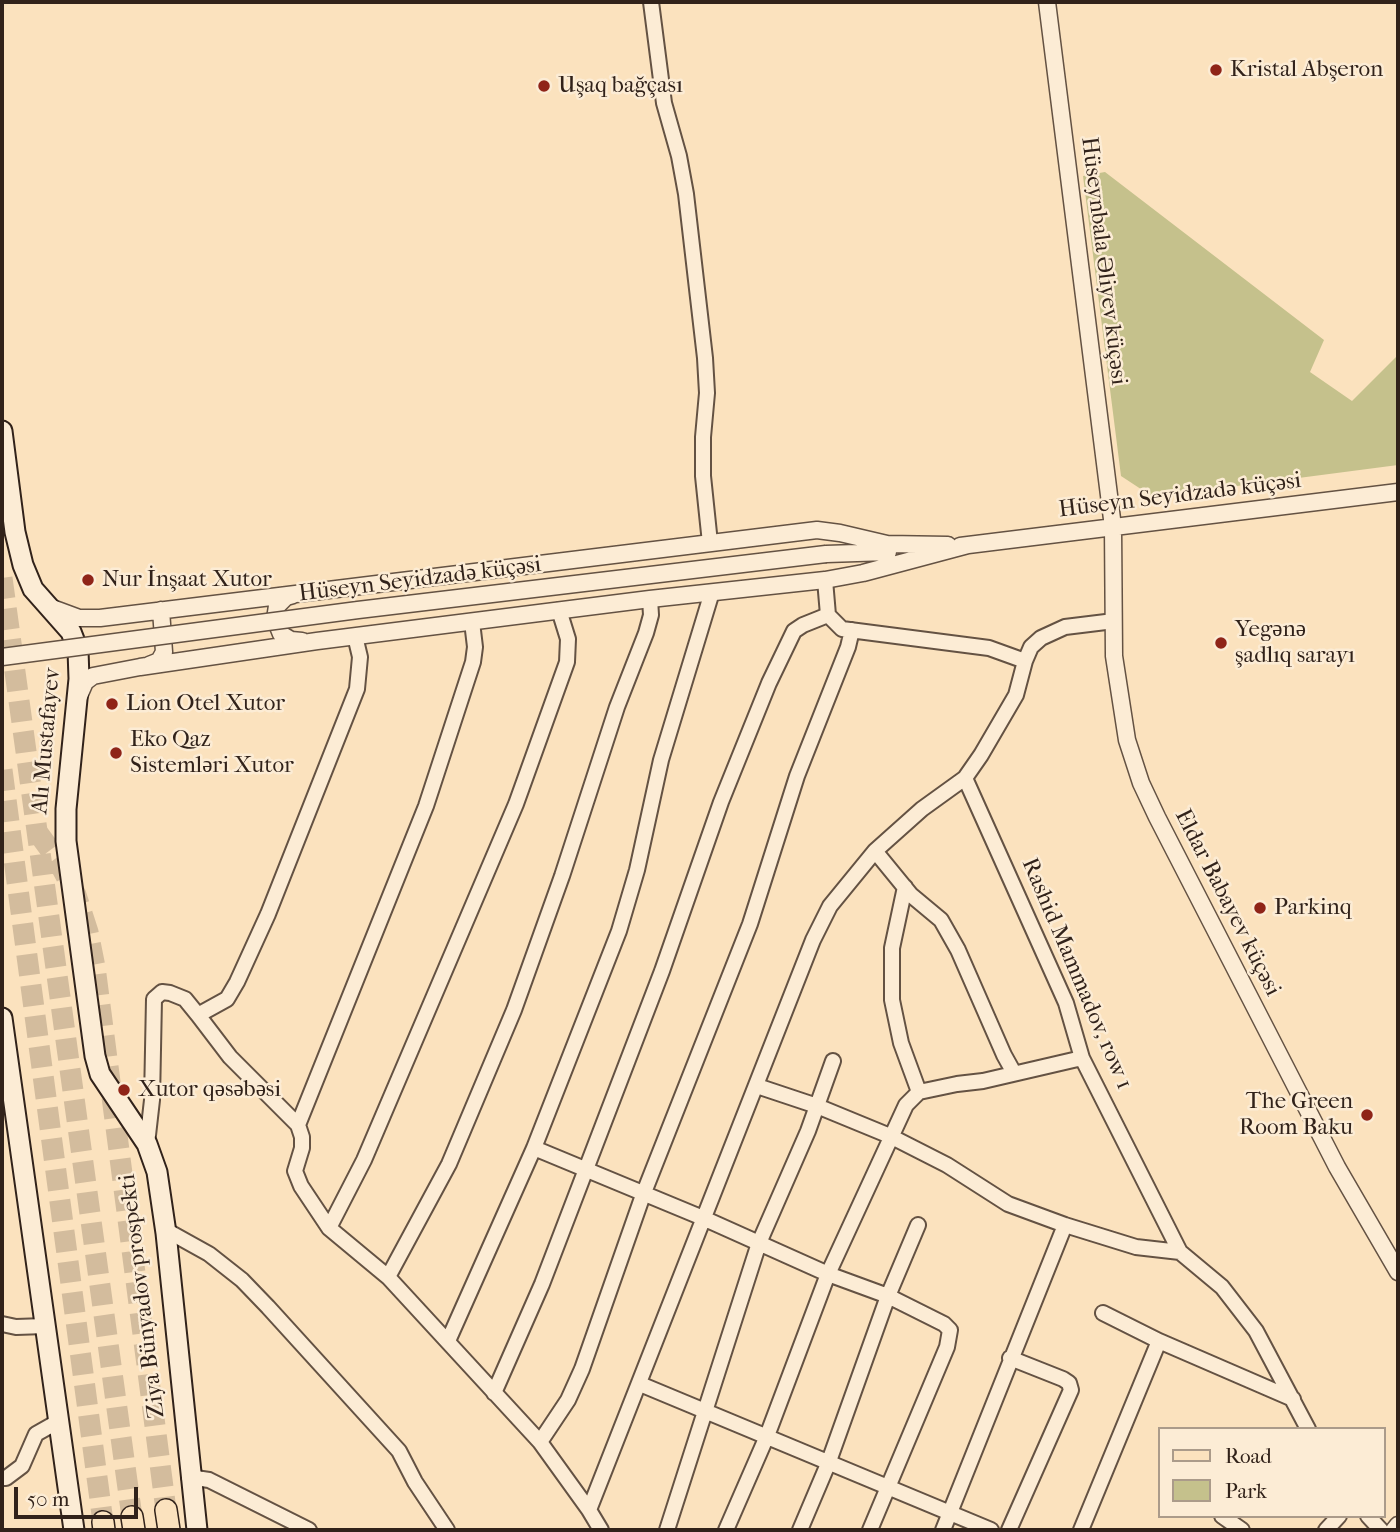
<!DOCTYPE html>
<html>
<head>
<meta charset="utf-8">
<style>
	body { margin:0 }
	#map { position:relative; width:1400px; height:1532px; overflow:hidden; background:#fbe2be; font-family:"IM FELL French Canon",serif }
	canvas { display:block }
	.frame { position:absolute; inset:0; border:4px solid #31221a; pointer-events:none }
	.legend { position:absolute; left:1158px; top:1427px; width:228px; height:91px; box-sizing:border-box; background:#fcecd5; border:2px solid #ab9b8a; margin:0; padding:9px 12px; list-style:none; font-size:21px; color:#31221a }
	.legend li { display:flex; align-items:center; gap:14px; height:35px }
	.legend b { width:35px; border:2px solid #ab9b8a }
	.scale { position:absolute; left:14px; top:1487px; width:124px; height:32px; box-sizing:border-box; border:4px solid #31221a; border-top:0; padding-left:9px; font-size:21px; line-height:24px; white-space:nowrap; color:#31221a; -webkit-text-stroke:5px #fcecd5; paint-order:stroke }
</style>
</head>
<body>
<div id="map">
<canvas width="1400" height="1532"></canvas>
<div class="frame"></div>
<ul class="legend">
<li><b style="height:9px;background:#fbe2be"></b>Road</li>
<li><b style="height:19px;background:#c5c18c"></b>Park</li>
</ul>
<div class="scale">50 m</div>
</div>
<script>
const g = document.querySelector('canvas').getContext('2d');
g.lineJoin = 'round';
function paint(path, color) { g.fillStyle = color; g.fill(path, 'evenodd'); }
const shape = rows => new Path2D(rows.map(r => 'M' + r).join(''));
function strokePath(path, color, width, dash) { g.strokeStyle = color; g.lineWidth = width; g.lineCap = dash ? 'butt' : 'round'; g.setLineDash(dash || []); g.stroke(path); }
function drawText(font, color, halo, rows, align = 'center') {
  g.font = font + ' "IM FELL French Canon",serif'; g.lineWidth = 5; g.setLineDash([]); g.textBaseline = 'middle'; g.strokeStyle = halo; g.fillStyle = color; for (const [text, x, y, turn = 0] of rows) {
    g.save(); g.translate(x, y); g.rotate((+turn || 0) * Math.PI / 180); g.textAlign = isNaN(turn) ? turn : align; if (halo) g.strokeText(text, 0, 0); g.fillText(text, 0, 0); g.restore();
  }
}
paint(shape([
	[1105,172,1324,340,1310,372,1352,401,1398,355,1398,465,1153,497,1121,476,1083,176]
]), '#c5c18c');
strokePath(shape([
	[2,578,132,1517],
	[2,770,103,1522],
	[38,833,57,859,76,895,88,932,95,967,166,1510]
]), '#d3bc9d', 21, [21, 10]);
const minor = shape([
	[651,2,664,103,679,156,686,194,705,358,707,393,703,437,703,476,710,543],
	[825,580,828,615,842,629,989,648,1025,661],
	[472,622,475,647,473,662,426,806,298,1125,302,1137,302,1148,295,1171,301,1186,329,1228,388,1277,540,1442,589,1510,601,1530],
	[965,778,1066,1003,1082,1058,1180,1252,1222,1287,1256,1331,1308,1429],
	[875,851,911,895,941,920,958,950,1004,1055,1014,1073],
	[905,887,892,948,892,1000,901,1043,919,1092],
	[198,1015,230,1057,298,1125],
	[757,1086,817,1106,890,1136,947,1165,1008,1204,1065,1225,1136,1247,1180,1252],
	[147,1144,152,1100,154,999,162,992,170,993,185,999,198,1015,227,999,237,982,268,914,357,689,360,657,355,636],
	[534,1148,703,1218,828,1274,888,1296,944,1324,950,1330,947,1347,870,1530],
	[329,1228,364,1160,516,804,567,662,568,639,559,610],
	[166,1233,173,1234,209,1254,242,1280,268,1307,399,1451,415,1482,447,1530],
	[388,1277,449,1164,514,1010,562,876,617,707,646,633,651,615,650,599],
	[1103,1313,1159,1341],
	[2,1324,16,1327,45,1326],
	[448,1341,534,1148,619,931,637,870,661,760,712,592],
	[640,1384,991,1530],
	[494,1393,542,1284,662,971,721,802,769,683,794,631,803,625,828,615],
	[540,1442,568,1400,582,1369,643,1195,750,924,797,776,848,647,852,630],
	[189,1477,209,1480,309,1530],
	[2,1478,6,1478,22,1466,36,1434,59,1421],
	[589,1510,813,940,830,906,875,851,922,809,965,778,981,755,1016,695,1025,661,1031,647,1041,638,1065,627,1114,621],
	[1222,1516,1242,1530],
	[1368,1516,1381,1530],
	[667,1530,759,1243,808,1131,833,1061],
	[726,1530,767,1436,828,1274,906,1105,919,1092,957,1084,983,1081,1082,1058],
	[800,1530,828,1464,888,1296,918,1225],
	[943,1530,1065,1225],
	[1009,1530,1071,1390,1069,1383,1063,1379,1010,1358],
	[1081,1530,1159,1341,1293,1399],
	[1326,1530,1339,1516]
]);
const tertiary = shape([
	[1047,2,1113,527,1114,656,1127,740,1141,783,1157,817,1337,1167,1398,1272],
	[960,546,1398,492],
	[826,554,888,552],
	[293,595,286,597,277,606,275,619,281,634,291,640,302,641],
	[52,608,79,618,100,618,817,530,840,533,887,544,948,545],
	[149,665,159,661,164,652,161,610],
	[79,696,85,682,93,676,140,667,317,641,650,599,825,580,863,573,968,545],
	[1394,1530,1398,1525]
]);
const secondary = shape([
	[2,431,15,532,23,565,33,589,71,632,78,650,79,679,66,809,66,841,95,1056,100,1074,147,1144,157,1172,166,1233,197,1530],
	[2,1018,74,1530]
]);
const primary = shape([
	[166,1510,169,1530],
	[132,1517,134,1530],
	[103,1522,104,1530]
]);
strokePath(minor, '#645243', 18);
strokePath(tertiary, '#645243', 19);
strokePath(secondary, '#31221a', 23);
strokePath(primary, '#31221a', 24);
strokePath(minor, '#fcecd5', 14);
strokePath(tertiary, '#fcecd5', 16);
strokePath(secondary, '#fcecd5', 19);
strokePath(primary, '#fbe2be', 21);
const tertiaryBridge = shape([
	[2,657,358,610,826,554]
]);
strokePath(tertiaryBridge, '#645243', 19, []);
strokePath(tertiaryBridge, '#fcecd5', 16);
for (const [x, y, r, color] of [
	[1216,70,7,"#8f2418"],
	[544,86,7,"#8f2418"],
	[88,580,7,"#8f2418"],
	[1221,643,7,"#8f2418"],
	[112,704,7,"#8f2418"],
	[116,753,7,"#8f2418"],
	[1260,908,7,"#8f2418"],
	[124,1090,7,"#8f2418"],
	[1367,1115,7,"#8f2418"]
]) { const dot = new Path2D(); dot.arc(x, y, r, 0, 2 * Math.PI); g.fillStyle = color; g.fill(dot); strokePath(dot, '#fcecd5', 2.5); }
drawText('23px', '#31221a', '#fcecd5', [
	["Kristal Abşeron",1230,70],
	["Uşaq bağçası",558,86],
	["Nur İnşaat Xutor",102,580],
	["Yegənə",1235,630],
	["şadlıq sarayı",1235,656],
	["Lion Otel Xutor",126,704],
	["Eko Qaz",130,740],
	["Sistemləri Xutor",130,766],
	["Parkinq",1274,908],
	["Xutor qəsəbəsi",138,1090],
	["The Green",1353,1102,"right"],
	["Room Baku",1353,1128,"right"]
], 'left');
drawText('23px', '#31221a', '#fcecd5', [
	["Hüseynbala Əliyev küçəsi",1103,261,83],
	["Hüseyn Seyidzadə küçəsi",1180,496,-7],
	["Hüseyn Seyidzadə küçəsi",420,580,-7],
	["Alı Mustafayev",47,741,-85],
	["Eldar Babayev küçəsi",1227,903,63],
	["Rashid Mammadov, row 1",1076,974,67],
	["Ziya Bünyadov prospekti",143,1296,-97]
]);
</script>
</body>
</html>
